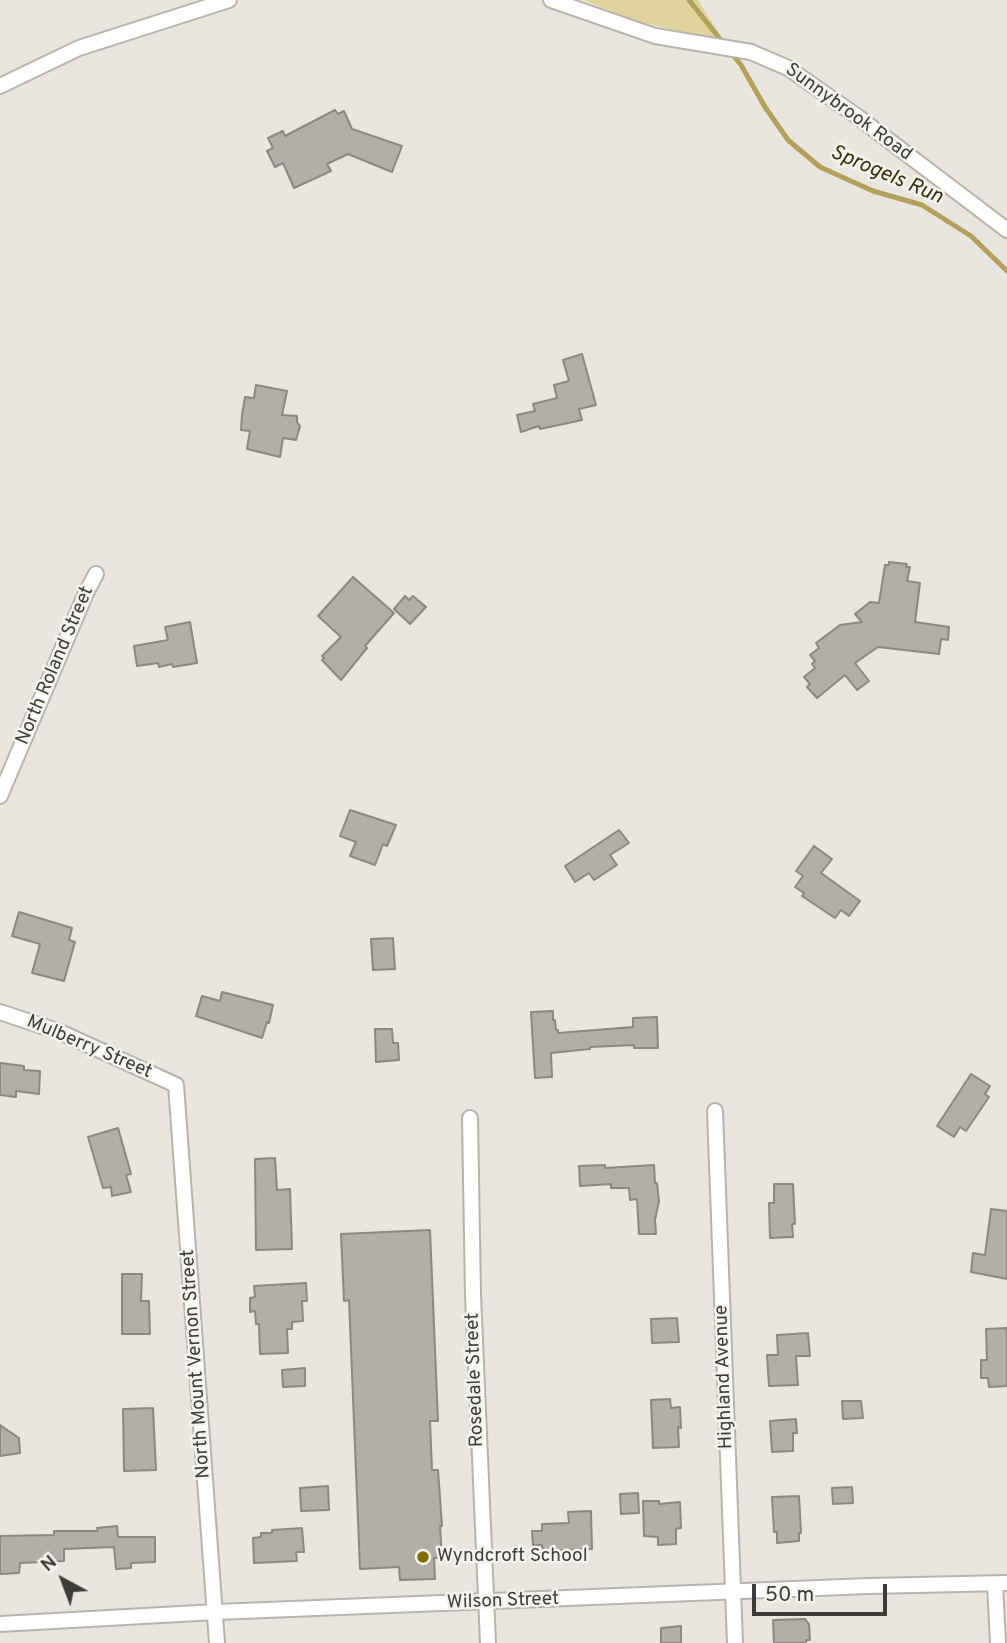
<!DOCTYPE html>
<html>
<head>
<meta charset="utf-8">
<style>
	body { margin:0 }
	#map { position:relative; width:1007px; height:1643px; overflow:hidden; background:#e8e6df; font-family:Overpass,sans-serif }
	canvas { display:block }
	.north { position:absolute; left:28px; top:1545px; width:70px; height:70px; -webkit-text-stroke:5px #f5f4ec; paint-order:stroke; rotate:319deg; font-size:19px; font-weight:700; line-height:28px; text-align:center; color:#3d3c39 }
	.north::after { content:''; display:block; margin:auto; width:24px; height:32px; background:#3d3c39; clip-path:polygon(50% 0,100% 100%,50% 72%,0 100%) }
	.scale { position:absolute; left:752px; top:1584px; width:135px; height:32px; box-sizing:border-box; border:4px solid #3d3c39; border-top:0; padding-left:9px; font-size:21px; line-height:24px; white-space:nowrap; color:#3d3c39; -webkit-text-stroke:5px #f5f4ec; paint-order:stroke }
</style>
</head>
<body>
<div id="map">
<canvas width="1007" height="1643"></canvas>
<div class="north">N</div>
<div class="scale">50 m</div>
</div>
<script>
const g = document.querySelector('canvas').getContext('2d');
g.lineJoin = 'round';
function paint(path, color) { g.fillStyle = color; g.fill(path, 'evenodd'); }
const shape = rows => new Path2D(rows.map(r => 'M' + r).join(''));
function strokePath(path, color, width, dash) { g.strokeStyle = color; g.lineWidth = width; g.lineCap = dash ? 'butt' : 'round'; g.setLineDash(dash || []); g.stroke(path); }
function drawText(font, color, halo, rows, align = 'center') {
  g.font = font + ' Overpass,sans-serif'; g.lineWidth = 5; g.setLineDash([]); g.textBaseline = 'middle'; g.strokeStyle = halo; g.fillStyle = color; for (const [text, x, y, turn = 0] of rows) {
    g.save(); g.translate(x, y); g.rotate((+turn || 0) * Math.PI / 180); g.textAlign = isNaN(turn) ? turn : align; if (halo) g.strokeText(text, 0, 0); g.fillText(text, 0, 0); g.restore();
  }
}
paint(shape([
	[584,0,698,0,724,41,635,21]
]), '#dfd29b');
strokePath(shape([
	[689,0,724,44],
	[730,51,741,65,765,107,788,140,820,167,873,191,922,205,971,236,1007,271]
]), '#b3a15b', 5);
const building = shape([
	[335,110,338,114,344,111,352,129,402,146,392,172,348,154,327,164,331,171,294,188,283,163,275,167,267,151,273,148,268,138,283,131,285,136,335,110],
	[582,354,596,405,579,409,582,420,540,429,539,426,521,432,517,415,535,411,533,404,557,398,554,385,569,381,563,360,582,354],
	[256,385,287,391,282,415,297,416,297,422,300,426,296,440,283,438,280,457,247,449,250,431,241,430,242,415,245,397,254,398,256,385],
	[889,562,907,564,906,567,910,567,907,581,920,583,915,622,949,627,948,640,941,639,939,654,878,647,855,663,869,681,857,690,845,675,817,698,807,687,810,684,804,677,815,668,812,664,815,661,810,655,819,648,816,643,840,625,862,622,855,614,870,602,879,603,885,565,889,565,889,562],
	[353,577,394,613,365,646,367,648,341,680,322,660,324,658,322,656,341,637,318,616,353,577],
	[405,596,409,600,413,596,426,607,410,624,394,609,405,596],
	[190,622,197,663,173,667,172,664,159,667,158,663,137,666,134,646,168,640,165,627,190,622],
	[350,810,396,825,387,846,383,844,375,865,350,856,356,842,340,836,350,810],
	[619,830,629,843,610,855,617,865,594,880,589,873,575,882,565,866,619,830],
	[814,846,832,859,821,873,860,901,849,916,841,910,835,918,802,896,804,893,795,887,803,876,796,871,814,846],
	[19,912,72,928,69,940,75,942,64,981,32,973,40,944,12,936,19,912],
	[393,938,395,969,373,970,371,939,393,938],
	[222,992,273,1005,269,1023,267,1022,262,1038,196,1016,202,996,220,1001,222,992],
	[553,1011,553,1020,555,1020,556,1030,558,1030,558,1033,633,1027,633,1018,657,1017,658,1048,634,1048,634,1045,590,1047,590,1049,551,1053,552,1077,535,1078,531,1012,553,1011],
	[375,1029,392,1029,393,1043,398,1043,399,1060,376,1062,375,1029],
	[0,1063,24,1066,24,1070,40,1071,39,1094,16,1091,16,1097,0,1095,0,1063],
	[971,1074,990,1086,985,1094,989,1097,966,1131,960,1127,954,1137,937,1126,971,1074],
	[118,1128,131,1174,126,1175,131,1192,112,1196,111,1187,103,1188,88,1137,118,1128],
	[275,1158,277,1190,290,1189,292,1249,256,1250,255,1159,275,1158],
	[605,1165,605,1168,654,1165,655,1183,657,1183,659,1201,655,1220,656,1234,639,1234,637,1199,630,1200,629,1188,611,1188,611,1184,580,1186,579,1166,605,1165],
	[774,1184,793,1184,795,1224,792,1224,793,1237,770,1238,769,1203,774,1203,774,1184],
	[991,1209,1007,1211,1007,1279,971,1272,973,1253,985,1255,991,1209],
	[430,1230,438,1421,430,1421,432,1470,438,1470,442,1526,440,1526,442,1558,434,1558,435,1579,400,1580,399,1567,360,1569,349,1300,344,1301,341,1234,430,1230],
	[122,1274,142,1274,141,1301,149,1301,150,1334,122,1334,122,1274],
	[306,1283,307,1301,302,1301,303,1321,292,1322,292,1329,287,1329,288,1353,260,1354,259,1324,256,1324,255,1311,250,1312,250,1298,255,1297,254,1286,306,1283],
	[677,1318,679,1342,652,1343,651,1319,677,1318],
	[1007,1328,1007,1386,989,1387,988,1378,981,1378,981,1360,987,1360,986,1329,1007,1328],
	[808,1333,810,1356,796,1356,798,1385,769,1386,767,1355,778,1355,777,1335,808,1333],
	[305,1368,305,1386,283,1387,282,1370,305,1368],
	[670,1399,671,1408,680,1407,681,1428,678,1427,679,1447,653,1448,651,1400,670,1399],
	[842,1401,861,1401,863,1418,843,1419,842,1401],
	[153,1408,156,1470,124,1471,123,1409,153,1408],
	[796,1419,797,1433,793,1433,793,1451,772,1452,770,1421,796,1419],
	[0,1425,19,1438,20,1453,0,1456,0,1425],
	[328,1486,329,1510,301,1511,300,1488,328,1486],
	[852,1487,853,1503,833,1504,832,1488,852,1487],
	[638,1493,639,1513,621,1514,620,1494,638,1493],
	[799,1496,801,1533,799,1533,799,1541,777,1543,777,1532,774,1532,772,1497,799,1496],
	[643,1501,659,1501,659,1504,680,1502,681,1528,676,1529,676,1544,658,1545,658,1537,644,1536,643,1501],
	[591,1511,592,1549,543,1551,542,1545,533,1545,532,1531,542,1531,542,1524,569,1523,568,1512,591,1511],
	[117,1526,118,1537,155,1537,155,1562,131,1563,131,1568,116,1569,114,1547,64,1549,64,1561,20,1563,19,1573,0,1574,0,1536,54,1535,54,1531,98,1531,97,1528,117,1526],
	[302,1528,304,1552,296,1552,297,1561,254,1563,253,1538,261,1537,261,1533,272,1533,272,1530,302,1528],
	[805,1619,809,1624,810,1640,806,1640,806,1643,774,1643,773,1620,805,1619],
	[681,1626,681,1643,661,1643,661,1628,681,1626]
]);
paint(building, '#b1afa8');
strokePath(building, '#8a8881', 2);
const street = shape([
	[551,0,655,36,751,52,788,68,858,117,1007,230],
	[0,86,79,48,229,0],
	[0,796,86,593,96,574],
	[0,1012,60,1032,176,1085,217,1643],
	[715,1111,735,1643],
	[470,1118,473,1295,488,1643],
	[995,1584,998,1643],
	[0,1624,216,1612,868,1586,1007,1583]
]);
strokePath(street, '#b6b4ad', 18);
strokePath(street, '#fff', 14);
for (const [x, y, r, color] of [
	[423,1557,7,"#806c06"]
]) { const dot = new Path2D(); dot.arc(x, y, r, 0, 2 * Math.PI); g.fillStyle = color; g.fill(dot); strokePath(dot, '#f5f4ec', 2.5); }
drawText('19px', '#3d3c39', '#f5f4ec', [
	["Sunnybrook Road",848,113,36],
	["North Roland Street",56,666,-67],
	["Mulberry Street",89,1048,23],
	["North Mount Vernon Street",197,1364,-94],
	["Highland Avenue",725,1377,-92],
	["Rosedale Street",476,1380,-92],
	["Wilson Street",503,1602,-2]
]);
drawText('19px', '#3d3c39', '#f5f4ec', [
	["Wyndcroft School",437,1557]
], 'left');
drawText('italic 21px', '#362e0e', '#f5f4ec', [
	["Sprogels Run",886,176,23]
]);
</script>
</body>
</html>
